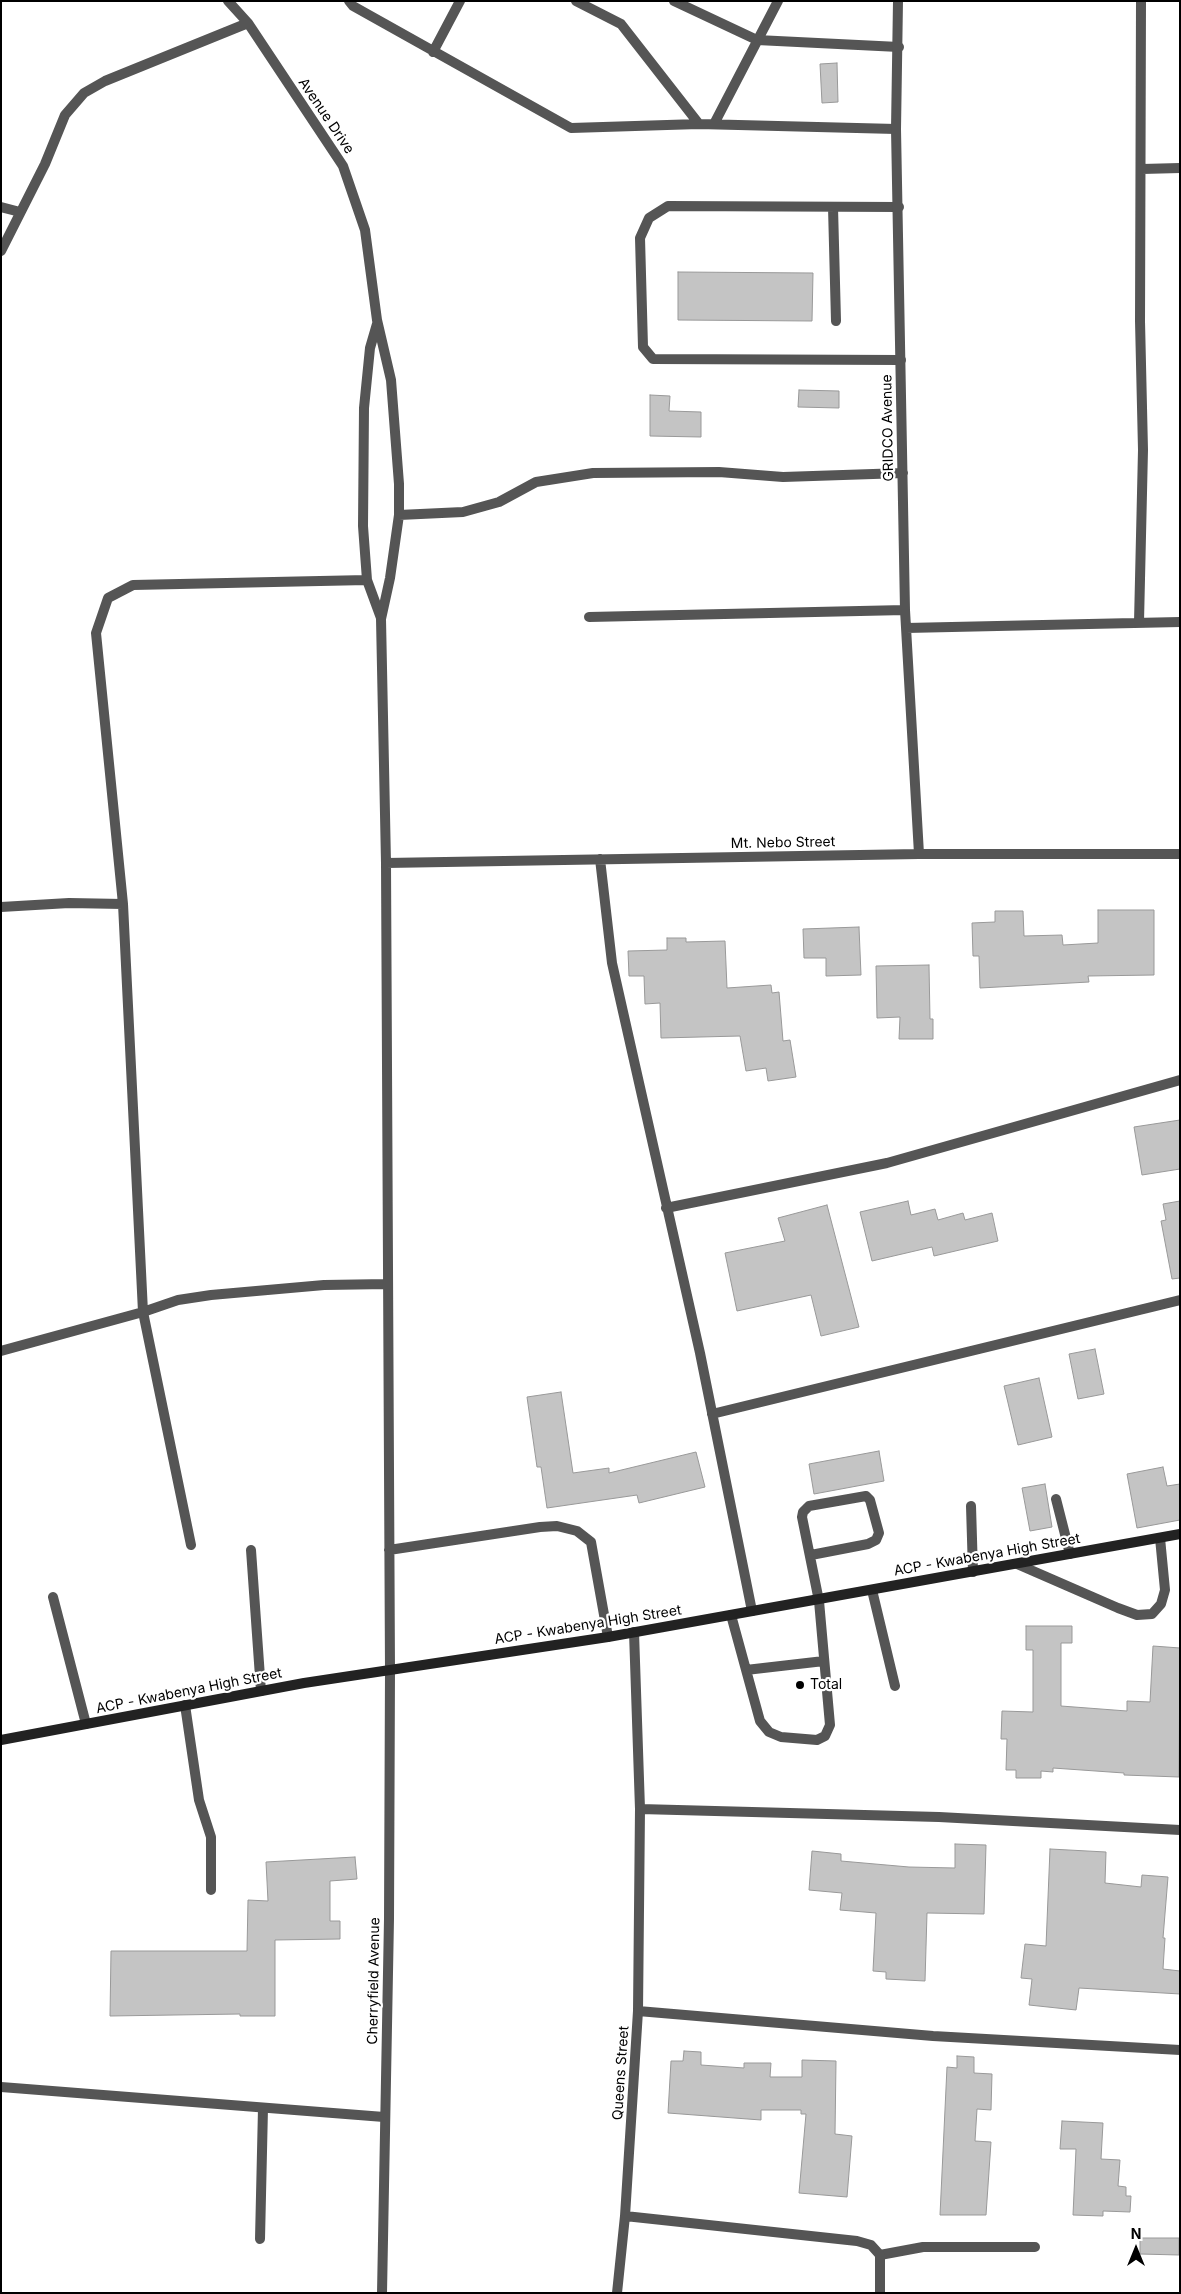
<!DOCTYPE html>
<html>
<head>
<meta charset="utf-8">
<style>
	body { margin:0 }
	#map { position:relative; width:1181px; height:2294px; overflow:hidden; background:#fff; font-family:Inter,sans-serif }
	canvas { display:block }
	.frame { position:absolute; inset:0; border:2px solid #000; pointer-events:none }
	.north { position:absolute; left:1111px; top:2224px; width:50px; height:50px; -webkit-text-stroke:4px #fff; paint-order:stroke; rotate:0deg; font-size:14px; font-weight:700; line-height:20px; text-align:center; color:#000 }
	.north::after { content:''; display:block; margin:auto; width:18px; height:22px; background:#000; clip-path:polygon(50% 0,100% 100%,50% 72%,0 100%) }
</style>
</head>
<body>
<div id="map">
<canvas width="1181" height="2294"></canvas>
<div class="frame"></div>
<div class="north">N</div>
</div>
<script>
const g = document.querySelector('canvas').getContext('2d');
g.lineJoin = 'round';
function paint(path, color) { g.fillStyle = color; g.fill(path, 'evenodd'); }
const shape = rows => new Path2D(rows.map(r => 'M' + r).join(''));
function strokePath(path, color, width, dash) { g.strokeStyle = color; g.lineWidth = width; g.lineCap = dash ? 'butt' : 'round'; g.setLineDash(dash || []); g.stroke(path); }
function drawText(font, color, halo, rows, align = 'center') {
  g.font = font + ' Inter,sans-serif'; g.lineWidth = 4.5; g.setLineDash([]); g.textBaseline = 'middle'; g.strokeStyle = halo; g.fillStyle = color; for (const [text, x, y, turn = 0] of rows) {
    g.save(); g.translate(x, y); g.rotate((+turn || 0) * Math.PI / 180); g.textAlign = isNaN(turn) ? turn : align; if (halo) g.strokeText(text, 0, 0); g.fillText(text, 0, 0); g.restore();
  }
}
const building = shape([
	[837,63,838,102,822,103,820,64,837,63],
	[678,272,813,273,812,321,678,320,678,272],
	[799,390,839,391,839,408,798,407,799,390],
	[650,395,670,396,669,411,701,412,701,437,650,436,650,395],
	[1098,910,1154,910,1154,975,1088,976,1089,982,980,988,979,956,973,956,972,923,995,922,995,911,1023,911,1024,936,1062,935,1063,945,1098,943,1098,910],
	[859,927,861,975,826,976,826,958,804,958,803,929,859,927],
	[667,938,686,938,686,942,725,941,727,988,771,985,772,993,779,992,783,1041,790,1040,796,1077,768,1081,766,1068,746,1071,740,1036,661,1038,660,1003,645,1004,644,976,629,976,628,951,667,950,667,938],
	[929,965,930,1019,933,1019,933,1039,899,1039,900,1017,877,1018,876,966,929,965],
	[1180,1120,1180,1169,1142,1175,1134,1127,1180,1120],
	[908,1201,911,1215,935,1209,938,1220,963,1213,965,1220,992,1213,998,1241,934,1256,932,1247,872,1261,860,1212,908,1201],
	[1180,1201,1180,1278,1172,1279,1161,1221,1166,1220,1163,1204,1180,1201],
	[827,1205,859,1327,821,1336,811,1295,737,1311,725,1253,785,1241,778,1218,827,1205],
	[1095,1349,1104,1394,1078,1399,1069,1354,1095,1349],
	[1039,1378,1052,1437,1018,1445,1004,1386,1039,1378],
	[561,1392,573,1473,609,1468,609,1473,696,1452,705,1487,639,1503,637,1495,547,1508,541,1467,537,1467,527,1397,561,1392],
	[879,1451,884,1481,814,1494,809,1464,879,1451],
	[1163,1467,1167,1486,1180,1484,1180,1520,1137,1528,1127,1474,1163,1467],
	[1045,1484,1052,1527,1030,1531,1022,1488,1045,1484],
	[1026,1626,1072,1626,1072,1643,1061,1643,1061,1706,1127,1711,1127,1701,1150,1702,1153,1646,1180,1648,1179,1777,1124,1775,1124,1773,1053,1768,1053,1772,1041,1771,1041,1778,1016,1778,1016,1770,1006,1770,1007,1739,1001,1739,1002,1711,1033,1712,1033,1650,1026,1650,1026,1626],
	[955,1844,986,1845,984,1914,927,1913,925,1981,886,1979,886,1972,873,1971,876,1913,840,1910,842,1893,809,1890,812,1851,841,1854,841,1861,909,1867,955,1868,955,1844],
	[1050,1849,1106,1852,1105,1883,1141,1887,1142,1875,1168,1877,1163,1938,1165,1938,1163,1969,1180,1971,1180,1994,1079,1988,1076,2010,1029,2005,1032,1979,1021,1978,1025,1944,1046,1946,1050,1849],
	[355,1857,357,1879,330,1881,330,1921,340,1921,340,1939,275,1940,275,2016,240,2016,240,2014,110,2016,111,1951,247,1951,248,1900,268,1901,266,1862,355,1857],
	[684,2051,701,2052,701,2065,744,2068,744,2063,771,2063,770,2077,802,2077,802,2060,836,2061,835,2134,852,2136,847,2197,799,2193,806,2114,801,2114,801,2110,761,2110,761,2120,668,2113,671,2061,683,2061,684,2051],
	[957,2056,974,2057,974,2073,992,2074,991,2110,977,2109,975,2141,991,2142,986,2215,940,2215,947,2067,957,2068,957,2056],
	[1062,2121,1103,2123,1101,2159,1120,2160,1118,2186,1126,2187,1126,2196,1131,2196,1130,2212,1103,2211,1103,2216,1073,2215,1076,2149,1060,2149,1062,2121],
	[1140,2238,1179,2238,1179,2255,1140,2254,1140,2238]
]);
paint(building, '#c4c4c4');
strokePath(building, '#999', 1);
strokePath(shape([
	[349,1,353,6,571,128,699,124,896,129],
	[576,1,621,24,699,124],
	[674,1,757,40,899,47],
	[433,52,460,1],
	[714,124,778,1],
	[833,207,836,321],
	[899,207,668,206,649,218,640,238,643,347,653,359,901,360],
	[143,1312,191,1545],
	[1056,1499,1070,1554],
	[971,1506,973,1572],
	[251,1550,261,1691],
	[1017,1564,1118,1608,1137,1615,1152,1614,1161,1604,1165,1590,1160,1538],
	[872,1590,895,1686],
	[53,1597,86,1724],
	[731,1615,760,1721,769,1732,781,1737,817,1740,825,1736,830,1725,819,1601,802,1517,803,1512,809,1506,866,1496,870,1500,879,1533,876,1540,868,1544,811,1555],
	[746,1670,824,1661],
	[185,1705,199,1800,211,1837,211,1890],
	[260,2239,263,2108],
	[880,2255,923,2247,1035,2247]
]), '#555', 10);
strokePath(shape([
	[228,1,248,23,343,166,365,230,377,320,391,380,399,484,399,515,390,578,381,619,386,863,390,1670,389,1919,382,2293],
	[898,1,896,129,905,610,919,854],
	[1142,169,1180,168],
	[1,207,20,212],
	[1,251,45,164,65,115,84,93,105,81,248,23],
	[377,324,370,348,364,408,363,526,367,580,381,618],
	[399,515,463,512,499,502,536,482,593,473,719,472,783,477,903,473],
	[589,617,905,610],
	[1139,622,1143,450,1140,321,1141,1],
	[906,628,1180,622],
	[600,859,612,963,700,1353,752,1611],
	[386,863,919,854,1180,854],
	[1,907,69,903,123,904],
	[666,1208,887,1163,1180,1080],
	[143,1312,123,904,96,633,108,598,133,585,367,580],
	[1,1351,143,1312,178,1300,211,1295,324,1285,388,1284],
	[712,1414,1180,1300],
	[389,1550,540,1527,557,1526,577,1531,591,1542,608,1637],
	[634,1632,640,1809,638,2011,625,2216,857,2241,871,2245,880,2255,880,2293],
	[640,1809,939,1817,1180,1830],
	[638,2011,933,2036,1180,2050],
	[1,2087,384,2117],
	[617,2293,625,2216]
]), '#555', 10);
strokePath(shape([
	[1,1740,304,1683,608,1637,1180,1534]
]), '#222', 10);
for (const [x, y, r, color] of [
	[800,1685,5,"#000"]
]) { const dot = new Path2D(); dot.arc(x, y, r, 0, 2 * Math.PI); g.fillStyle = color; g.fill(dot); strokePath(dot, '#fff', 2); }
drawText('14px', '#000', '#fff', [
	["Avenue Drive",326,116,56],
	["GRIDCO Avenue",888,428,-91],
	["Mt. Nebo Street",783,843,-1],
	["ACP - Kwabenya High Street",987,1555,-10],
	["ACP - Kwabenya High Street",588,1625,-9],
	["ACP - Kwabenya High Street",189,1691,-11],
	["Cherryfield Avenue",374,1981,-89],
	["Queens Street",621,2073,-86]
]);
drawText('14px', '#000', '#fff', [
	["Total",810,1685]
], 'left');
</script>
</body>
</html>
